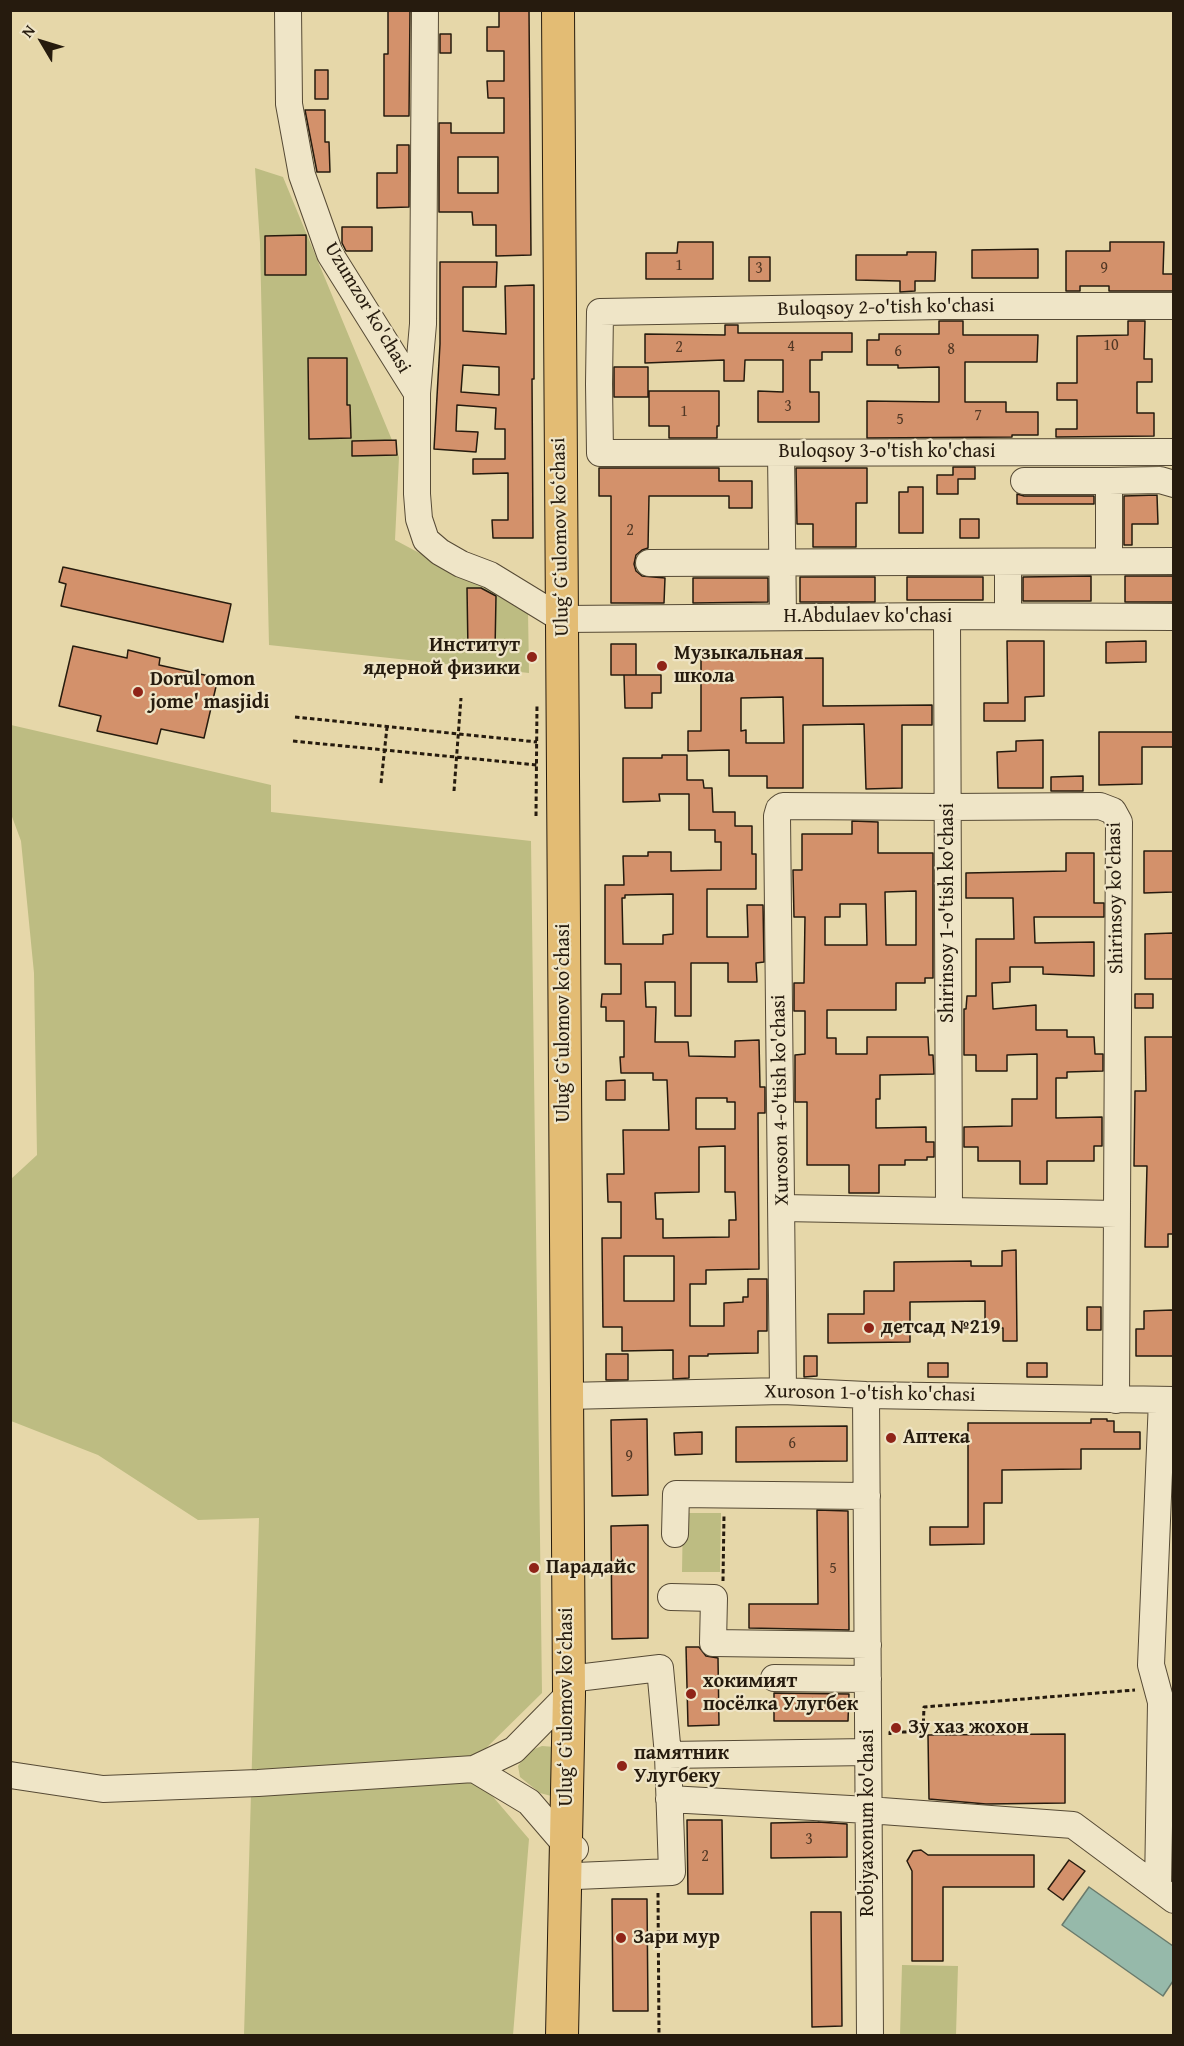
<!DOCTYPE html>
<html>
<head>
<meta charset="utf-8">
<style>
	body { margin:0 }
	#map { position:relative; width:1184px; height:2046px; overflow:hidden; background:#e6d7a9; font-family:"Gentium Book Plus",serif }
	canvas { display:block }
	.frame { position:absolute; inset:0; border:12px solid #261b0e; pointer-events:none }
	.north { position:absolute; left:12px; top:12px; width:60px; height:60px; -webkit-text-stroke:4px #efe5c7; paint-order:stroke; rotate:308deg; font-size:16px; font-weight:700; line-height:24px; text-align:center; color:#261b0e }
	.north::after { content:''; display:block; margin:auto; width:21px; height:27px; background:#261b0e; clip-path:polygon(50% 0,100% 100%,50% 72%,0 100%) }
</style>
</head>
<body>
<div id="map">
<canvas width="1184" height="2046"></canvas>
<div class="frame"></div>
<div class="north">N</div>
</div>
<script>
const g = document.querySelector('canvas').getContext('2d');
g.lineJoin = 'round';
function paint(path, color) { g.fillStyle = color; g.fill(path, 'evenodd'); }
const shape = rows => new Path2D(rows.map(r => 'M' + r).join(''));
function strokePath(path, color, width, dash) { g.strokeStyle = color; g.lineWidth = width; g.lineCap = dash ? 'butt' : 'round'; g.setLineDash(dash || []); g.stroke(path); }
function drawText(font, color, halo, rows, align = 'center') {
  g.font = font + ' "Gentium Book Plus",serif'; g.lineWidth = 4.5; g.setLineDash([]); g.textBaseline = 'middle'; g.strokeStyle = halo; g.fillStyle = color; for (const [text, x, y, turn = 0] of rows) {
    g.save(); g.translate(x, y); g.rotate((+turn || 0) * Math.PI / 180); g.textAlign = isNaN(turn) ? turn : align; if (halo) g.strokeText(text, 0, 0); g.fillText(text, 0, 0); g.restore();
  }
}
paint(shape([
	[255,168,283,177,399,457,395,540,528,611,529,673,269,645,260,243],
	[11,725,271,785,271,812,531,841,542,1693,478,1756,483,1785,529,1839,513,2035,244,2035,259,1518,198,1520,98,1455,11,1421,11,1179,37,1155,34,973,21,841,11,814],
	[683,1513,721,1513,720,1572,682,1572],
	[542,1746,555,1747,555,1797,540,1793,520,1777,518,1766,529,1751],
	[902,1965,958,1966,956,2035,900,2035]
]), '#bdbc82');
const water = shape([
	[1089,1887,1173,1946,1173,1981,1163,1996,1062,1925,1089,1887]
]);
paint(water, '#96b9aa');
strokePath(water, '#697a6c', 1.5);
const building = shape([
	[388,10,410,10,409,116,384,116,384,54,388,54,388,10],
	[499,10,529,10,531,255,496,256,496,225,473,225,472,212,439,212,439,123,451,123,451,133,504,133,504,98,488,98,487,81,504,81,504,51,487,51,487,27,499,27,499,10],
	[458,157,498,157,498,193,458,193,458,157],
	[440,34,451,34,451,53,440,53,440,34],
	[315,70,328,70,328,99,315,99,315,70],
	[305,110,325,110,325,142,329,142,330,172,317,172,305,110],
	[397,145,409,145,409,207,377,208,377,173,397,173,397,145],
	[342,227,372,227,372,251,346,251,342,243,342,227],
	[306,235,306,275,265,275,265,236,306,235],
	[678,242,713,242,713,279,646,279,646,253,677,253,678,242],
	[1110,242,1164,242,1163,274,1173,274,1173,291,1109,291,1109,286,1080,286,1080,291,1066,291,1066,251,1110,251,1110,242],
	[1038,249,1038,278,972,278,972,250,1038,249],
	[907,252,936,252,935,281,915,281,915,291,900,292,900,281,856,280,856,255,907,255,907,252],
	[749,257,770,257,770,281,749,281,749,257],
	[440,262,497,262,496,287,463,287,463,331,506,334,505,286,534,285,534,379,532,379,533,538,493,538,492,520,508,520,508,473,473,474,473,459,505,459,505,429,495,429,496,408,457,405,456,431,478,432,476,452,434,449,440,344,440,262],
	[463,365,499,367,499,395,461,392,463,365],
	[939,321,963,321,963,335,1038,335,1037,362,965,362,965,402,1006,402,1006,412,1038,412,1038,435,1012,435,1012,437,867,438,867,401,939,402,939,367,898,368,898,365,867,365,867,340,879,340,879,334,939,334,939,321],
	[1128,321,1145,321,1144,359,1152,359,1152,382,1137,382,1137,413,1154,413,1154,436,1056,437,1056,429,1077,429,1077,400,1057,400,1057,383,1077,383,1077,336,1128,335,1128,321],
	[725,325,738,325,738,333,852,333,852,352,822,352,822,360,810,360,810,392,819,392,819,422,758,422,758,391,783,392,783,360,745,360,744,381,724,381,724,360,645,363,645,334,725,335,725,325],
	[308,358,347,358,347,405,350,405,351,438,309,439,308,358],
	[614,367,648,367,648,397,614,397,614,367],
	[649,391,719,391,719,426,717,426,717,438,669,438,669,426,649,426,649,391],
	[396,440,397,455,352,456,352,441,396,440],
	[953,467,975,467,975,479,958,479,958,494,937,494,937,475,953,475,953,467],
	[599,468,719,468,719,481,752,481,752,508,729,508,729,496,649,496,648,548,642,550,636,555,634,564,636,571,642,576,665,578,664,603,611,603,611,496,599,496,599,468],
	[796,468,867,468,867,503,856,503,856,547,813,547,813,524,797,524,796,468],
	[908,487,923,487,923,533,899,533,899,492,908,492,908,487],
	[1017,494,1024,496,1094,496,1094,504,1017,504,1017,494],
	[1157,495,1158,524,1132,524,1132,545,1124,545,1124,496,1157,495],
	[960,519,979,519,979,538,960,538,960,519],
	[63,567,231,604,223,642,61,606,66,584,59,582,63,567],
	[1091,576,1091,601,1023,601,1023,577,1091,576],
	[1125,576,1173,576,1173,602,1125,602,1125,576],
	[800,577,875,577,875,602,800,602,800,577],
	[907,577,983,577,983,600,907,600,907,577],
	[693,578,768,578,768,602,693,603,693,578],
	[467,588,481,588,496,596,495,651,468,651,467,588],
	[1007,641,1044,641,1044,696,1025,697,1025,721,984,721,984,703,1008,703,1007,641],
	[1146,641,1146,662,1106,663,1106,642,1146,641],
	[611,644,636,644,636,675,611,675,611,644],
	[73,646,127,658,128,650,160,658,159,665,218,678,204,738,161,729,157,744,97,731,101,716,59,706,73,646],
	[823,658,823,706,932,705,932,725,902,725,902,788,866,789,864,724,803,725,803,788,767,788,767,776,729,776,729,750,688,751,688,731,701,731,701,659,823,658],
	[783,697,784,743,746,743,746,730,741,731,741,698,783,697],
	[624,675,661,675,661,693,652,693,652,708,625,708,624,675],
	[1099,732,1173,732,1173,747,1142,747,1142,784,1099,785,1099,732],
	[1043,740,1043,788,998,788,997,752,1016,751,1016,741,1043,740],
	[662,755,687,755,687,780,703,780,704,788,712,788,713,812,735,812,735,826,752,826,752,854,756,854,756,889,707,889,707,937,748,937,747,905,763,905,764,962,756,963,757,982,728,982,728,963,691,963,691,1016,675,1016,675,982,645,982,646,1007,656,1007,655,1042,688,1042,689,1056,735,1057,735,1041,759,1040,760,1087,765,1087,765,1113,758,1113,759,1269,706,1270,706,1284,690,1284,690,1326,724,1326,724,1303,743,1302,743,1297,748,1297,748,1279,767,1279,767,1331,758,1331,758,1353,708,1354,708,1356,689,1356,689,1378,673,1379,673,1350,622,1351,622,1327,603,1327,602,1238,621,1238,621,1202,608,1202,607,1174,624,1174,623,1130,669,1130,667,1080,653,1080,653,1073,621,1073,620,1057,624,1057,624,1021,606,1021,606,1007,601,1007,602,994,621,994,621,964,605,964,605,885,624,885,623,856,648,856,648,852,671,852,671,871,721,870,721,842,715,842,715,830,689,830,689,794,659,794,660,801,623,802,623,758,662,758,662,755],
	[673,894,673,934,663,935,663,944,623,944,622,898,625,898,625,895,673,894],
	[696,1098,727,1098,727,1102,735,1102,735,1129,696,1129,696,1098],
	[725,1146,725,1192,735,1192,736,1220,729,1220,729,1237,663,1238,663,1219,656,1219,655,1193,699,1192,699,1147,725,1146],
	[624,1256,674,1256,674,1301,624,1301,624,1256],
	[1083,776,1083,791,1051,791,1051,777,1083,776],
	[852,821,878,822,878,853,933,853,933,978,925,978,925,983,896,983,896,1010,827,1010,827,1038,836,1038,836,1054,867,1054,867,1037,928,1037,929,1055,933,1055,934,1074,880,1075,880,1099,876,1099,876,1128,926,1127,926,1142,934,1142,934,1157,927,1157,927,1160,905,1160,905,1165,879,1165,879,1193,849,1193,849,1165,807,1165,807,1102,795,1102,795,1055,805,1054,805,1011,794,1011,794,983,804,983,805,917,794,917,793,870,802,870,802,834,852,834,852,821],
	[916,891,916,945,886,945,885,892,916,891],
	[840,904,866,904,867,945,825,945,825,917,840,917,840,904],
	[1144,851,1173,851,1173,892,1144,893,1144,851],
	[1066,853,1094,853,1094,903,1104,903,1104,917,1034,917,1035,943,1094,942,1094,976,1043,974,1043,967,1010,967,1010,982,992,983,993,1009,1036,1005,1036,1030,1067,1030,1067,1037,1094,1037,1095,1054,1103,1054,1103,1071,1067,1072,1067,1078,1056,1078,1056,1118,1102,1117,1102,1146,1094,1146,1094,1161,1047,1161,1047,1184,1020,1184,1020,1161,978,1161,978,1147,964,1147,964,1127,1012,1126,1012,1099,1037,1099,1037,1054,1007,1055,1007,1071,976,1071,976,1055,964,1055,964,1009,966,1009,967,996,976,996,976,939,1014,939,1013,898,966,898,966,873,1066,871,1066,853],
	[1173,933,1173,979,1145,979,1145,934,1173,933],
	[1135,994,1153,994,1153,1008,1135,1008,1135,994],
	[1145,1037,1173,1037,1173,1234,1168,1234,1168,1247,1145,1247,1147,1166,1134,1166,1135,1091,1146,1091,1145,1037],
	[625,1080,625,1100,606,1100,606,1081,625,1080],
	[1016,1250,1017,1341,1003,1341,1003,1328,985,1328,985,1301,910,1302,910,1342,828,1343,828,1314,864,1314,864,1291,894,1291,894,1262,971,1261,971,1266,1002,1266,1002,1251,1016,1250],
	[1087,1307,1101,1307,1101,1330,1087,1330,1087,1307],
	[1173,1310,1173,1356,1136,1356,1136,1329,1144,1329,1144,1311,1173,1310],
	[606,1354,628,1354,628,1380,606,1380,606,1354],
	[804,1356,817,1356,817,1376,804,1377,804,1356],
	[928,1363,948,1363,948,1377,928,1377,928,1363],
	[1027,1363,1047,1363,1047,1377,1027,1377,1027,1363],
	[647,1419,648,1495,612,1496,611,1420,647,1419],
	[1091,1419,1107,1419,1107,1421,1114,1421,1114,1432,1140,1432,1140,1449,1081,1449,1081,1469,1002,1470,1002,1503,984,1503,984,1544,930,1545,930,1527,968,1527,968,1423,1091,1423,1091,1419],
	[847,1426,847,1461,736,1462,736,1427,847,1426],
	[702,1432,702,1454,675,1455,674,1433,702,1432],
	[817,1510,848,1511,849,1630,749,1628,749,1604,818,1604,817,1510],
	[648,1525,648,1638,612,1639,611,1526,648,1525],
	[686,1647,699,1647,706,1656,718,1658,719,1725,688,1726,686,1647],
	[774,1693,849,1694,848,1721,774,1721,774,1693],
	[1065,1734,1065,1803,986,1804,929,1799,928,1735,1065,1734],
	[687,1820,722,1820,723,1894,688,1894,687,1820],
	[818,1822,847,1824,847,1857,771,1858,771,1823,818,1822],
	[921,1850,928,1855,1034,1855,1034,1887,943,1887,943,1961,912,1961,912,1871,907,1861,913,1851,921,1850],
	[1069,1860,1085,1871,1063,1900,1048,1889,1069,1860],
	[612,1899,647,1899,648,2011,613,2011,612,1899],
	[811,1912,841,1912,842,2026,812,2027,811,1912]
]);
paint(building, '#d3916b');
strokePath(building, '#261b0e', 1.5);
const minor = shape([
	[288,10,289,104,302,175,330,254,417,393],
	[425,10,423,324,417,393,417,494,419,519,426,540,440,552,461,564,490,575,562,619,947,616,1174,617],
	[1174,306,944,306,600,312,599,384,600,453,1174,452],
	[781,453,783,617],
	[1024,481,1109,481],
	[1109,561,1109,481,1160,480,1174,484],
	[649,563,1174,561],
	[947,616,949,1211],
	[1008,616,1008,562],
	[782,1208,1117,1214],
	[783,1391,777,816,779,809,783,806,948,807,1100,806,1113,811,1119,822,1116,1400],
	[866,1395,870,2036],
	[566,1396,783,1391,866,1395,1174,1400],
	[675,1534,676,1494,867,1496],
	[671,1597,714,1598,713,1643,868,1645],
	[774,1678,868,1679],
	[668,1755,868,1752],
	[10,1775,103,1789,258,1783,474,1769],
	[669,1799,868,1810,1073,1825,1174,1900],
	[575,1849,566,1845,529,1802,474,1769,514,1750,569,1694,577,1678,660,1668,668,1755,672,1872,576,1876],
	[1158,1888,1161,1702,1151,1665,1162,1400]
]);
const major = shape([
	[558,10,569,1694,562,2036]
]);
strokePath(minor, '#564a35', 28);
strokePath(major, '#261b0e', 34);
strokePath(shape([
	[295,717,537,742],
	[293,741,537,765],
	[381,783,387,727],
	[454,791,461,698],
	[536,816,537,704],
	[723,1581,724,1515],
	[890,1735,890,1732,923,1732,924,1707,1135,1690],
	[658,1893,659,2036]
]), '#261b0e', 3, [4.5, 3]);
strokePath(minor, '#efe5c7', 26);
strokePath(major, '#e3bc74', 32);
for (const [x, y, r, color] of [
	[532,657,6,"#8f2418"],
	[662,666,6,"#8f2418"],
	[138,692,6,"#8f2418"],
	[869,1328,6,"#8f2418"],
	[891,1438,6,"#8f2418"],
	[534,1568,6,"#8f2418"],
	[691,1694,6,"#8f2418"],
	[896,1728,6,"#8f2418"],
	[622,1766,6,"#8f2418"],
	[621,1938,6,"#8f2418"]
]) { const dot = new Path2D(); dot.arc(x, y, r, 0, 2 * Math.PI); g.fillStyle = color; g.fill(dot); strokePath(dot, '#efe5c7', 2); }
drawText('16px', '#513825', null, [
	["1",679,266],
	["3",759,269],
	["9",1104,269],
	["10",1111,346],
	["4",791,347],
	["2",679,348],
	["8",951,350],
	["6",898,352],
	["3",788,407],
	["1",684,412],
	["7",978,416],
	["5",900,420],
	["2",630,531],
	["6",792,1444],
	["9",629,1457],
	["5",833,1569],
	["3",809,1840],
	["2",705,1857]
]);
drawText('20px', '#261b0e', '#efe5c7', [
	["Uzumzor ko'chasi",367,308,59],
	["Buloqsoy 2-o'tish ko'chasi",886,308,-1],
	["Buloqsoy 3-o'tish ko'chasi",887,452],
	["Ulugʻ Gʻulomov koʻchasi",561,537,-91],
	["H.Abdulaev ko'chasi",868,617],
	["Shirinsoy ko'chasi",1116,898,-91],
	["Shirinsoy 1-o'tish ko'chasi",948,913,-90],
	["Ulugʻ Gʻulomov koʻchasi",564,1023,-90],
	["Xuroson 4-o'tish ko'chasi",781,1100,-91],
	["Хuroson 1-o'tish ko'chasi",870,1394,1],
	["Ulugʻ Gʻulomov koʻchasi",567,1707,-90],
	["Robiyaxonum ko'chasi",868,1823,-90]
]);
drawText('bold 20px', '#261b0e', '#efe5c7', [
	["Институт",520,646,"right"],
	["ядерной физики",520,669,"right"],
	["Музыкальная",674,654],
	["школа",674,677],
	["Dorul omon",150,680],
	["jome' masjidi",150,703],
	["детсад №219",881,1328],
	["Аптека",903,1438],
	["Парадайс",546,1568],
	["хокимият",703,1682],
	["посёлка Улугбек",703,1705],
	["Зу хаз жохон",908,1728],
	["памятник",634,1754],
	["Улугбеку",634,1777],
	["Зари мур",633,1938]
], 'left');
</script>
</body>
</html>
